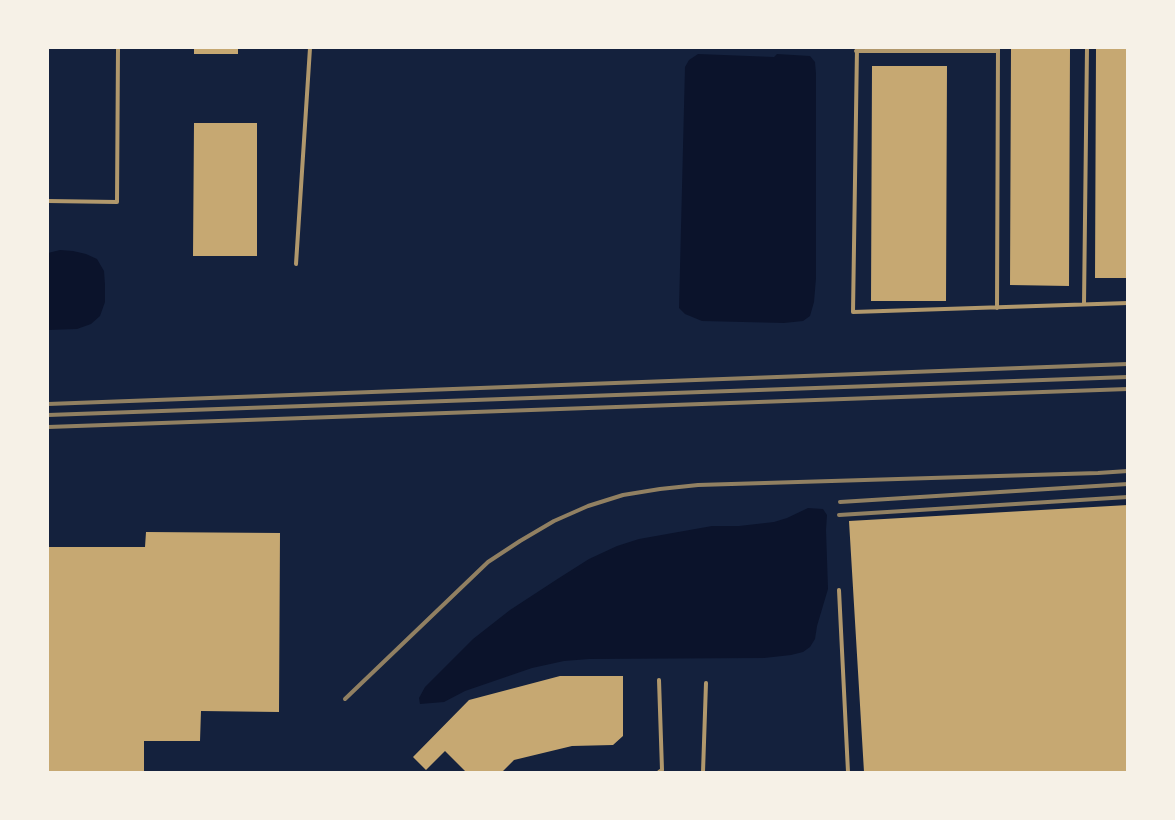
<!DOCTYPE html>
<html>
<head>
<meta charset="utf-8">
<style>
	body { margin:0 }
	#map { position:relative; width:1175px; height:820px; overflow:hidden; background:#14213d; font-family:"Roboto Serif",serif }
	canvas { display:block }
	.frame { position:absolute; inset:0; border:49px solid #f6f1e7; pointer-events:none }
</style>
</head>
<body>
<div id="map">
<canvas width="1175" height="820"></canvas>
<div class="frame"></div>
</div>
<script>
const g = document.querySelector('canvas').getContext('2d');
g.lineJoin = 'round';
function paint(path, color) { g.fillStyle = color; g.fill(path, 'evenodd'); }
const shape = rows => new Path2D(rows.map(r => 'M' + r).join(''));
function strokePath(path, color, width, dash) { g.strokeStyle = color; g.lineWidth = width; g.lineCap = dash ? 'butt' : 'round'; g.setLineDash(dash || []); g.stroke(path); }
paint(shape([
	[698,54,774,57,777,54,810,56,815,62,816,74,816,278,814,302,810,316,803,321,784,323,702,321,685,314,679,308,685,67,689,60],
	[60,250,73,251,86,254,97,259,104,271,105,285,105,302,100,316,91,324,77,329,48,330,48,253],
	[808,508,823,509,827,515,826,530,828,589,817,626,815,639,810,647,803,652,791,655,764,658,589,659,564,661,532,668,465,691,444,702,420,704,419,698,425,687,473,639,510,610,559,578,589,559,617,546,639,539,712,526,739,526,774,522,787,518]
]), '#0b132b');
paint(shape([
	[194,48,238,48,238,54,194,54],
	[1011,48,1070,48,1069,286,1010,285],
	[1096,48,1128,48,1128,278,1095,278],
	[872,66,947,66,946,301,871,301],
	[194,123,257,123,257,256,193,256],
	[1128,505,1128,772,864,772,849,521],
	[146,532,280,533,279,712,201,711,200,741,144,741,144,772,48,772,48,547,145,547],
	[560,676,623,676,623,736,613,745,572,746,514,760,502,772,466,772,445,751,426,770,413,757,469,700]
]), '#c6a872');
strokePath(shape([
	[857,48,853,312,1128,303],
	[856,51,998,51],
	[48,201,117,202,118,48],
	[296,264,310,48],
	[1084,304,1087,48],
	[997,308,998,48],
	[839,590,848,772],
	[659,680,662,770,659,772],
	[703,772,706,683]
]), '#b1986c', 4);
strokePath(shape([
	[48,404,1128,364],
	[48,415,1128,377],
	[48,427,1128,389],
	[840,502,1128,484],
	[839,515,1128,497],
	[345,699,488,562,520,541,554,521,588,506,623,495,660,489,698,485,1098,473,1128,471]
]), '#918062', 4);
</script>
</body>
</html>
